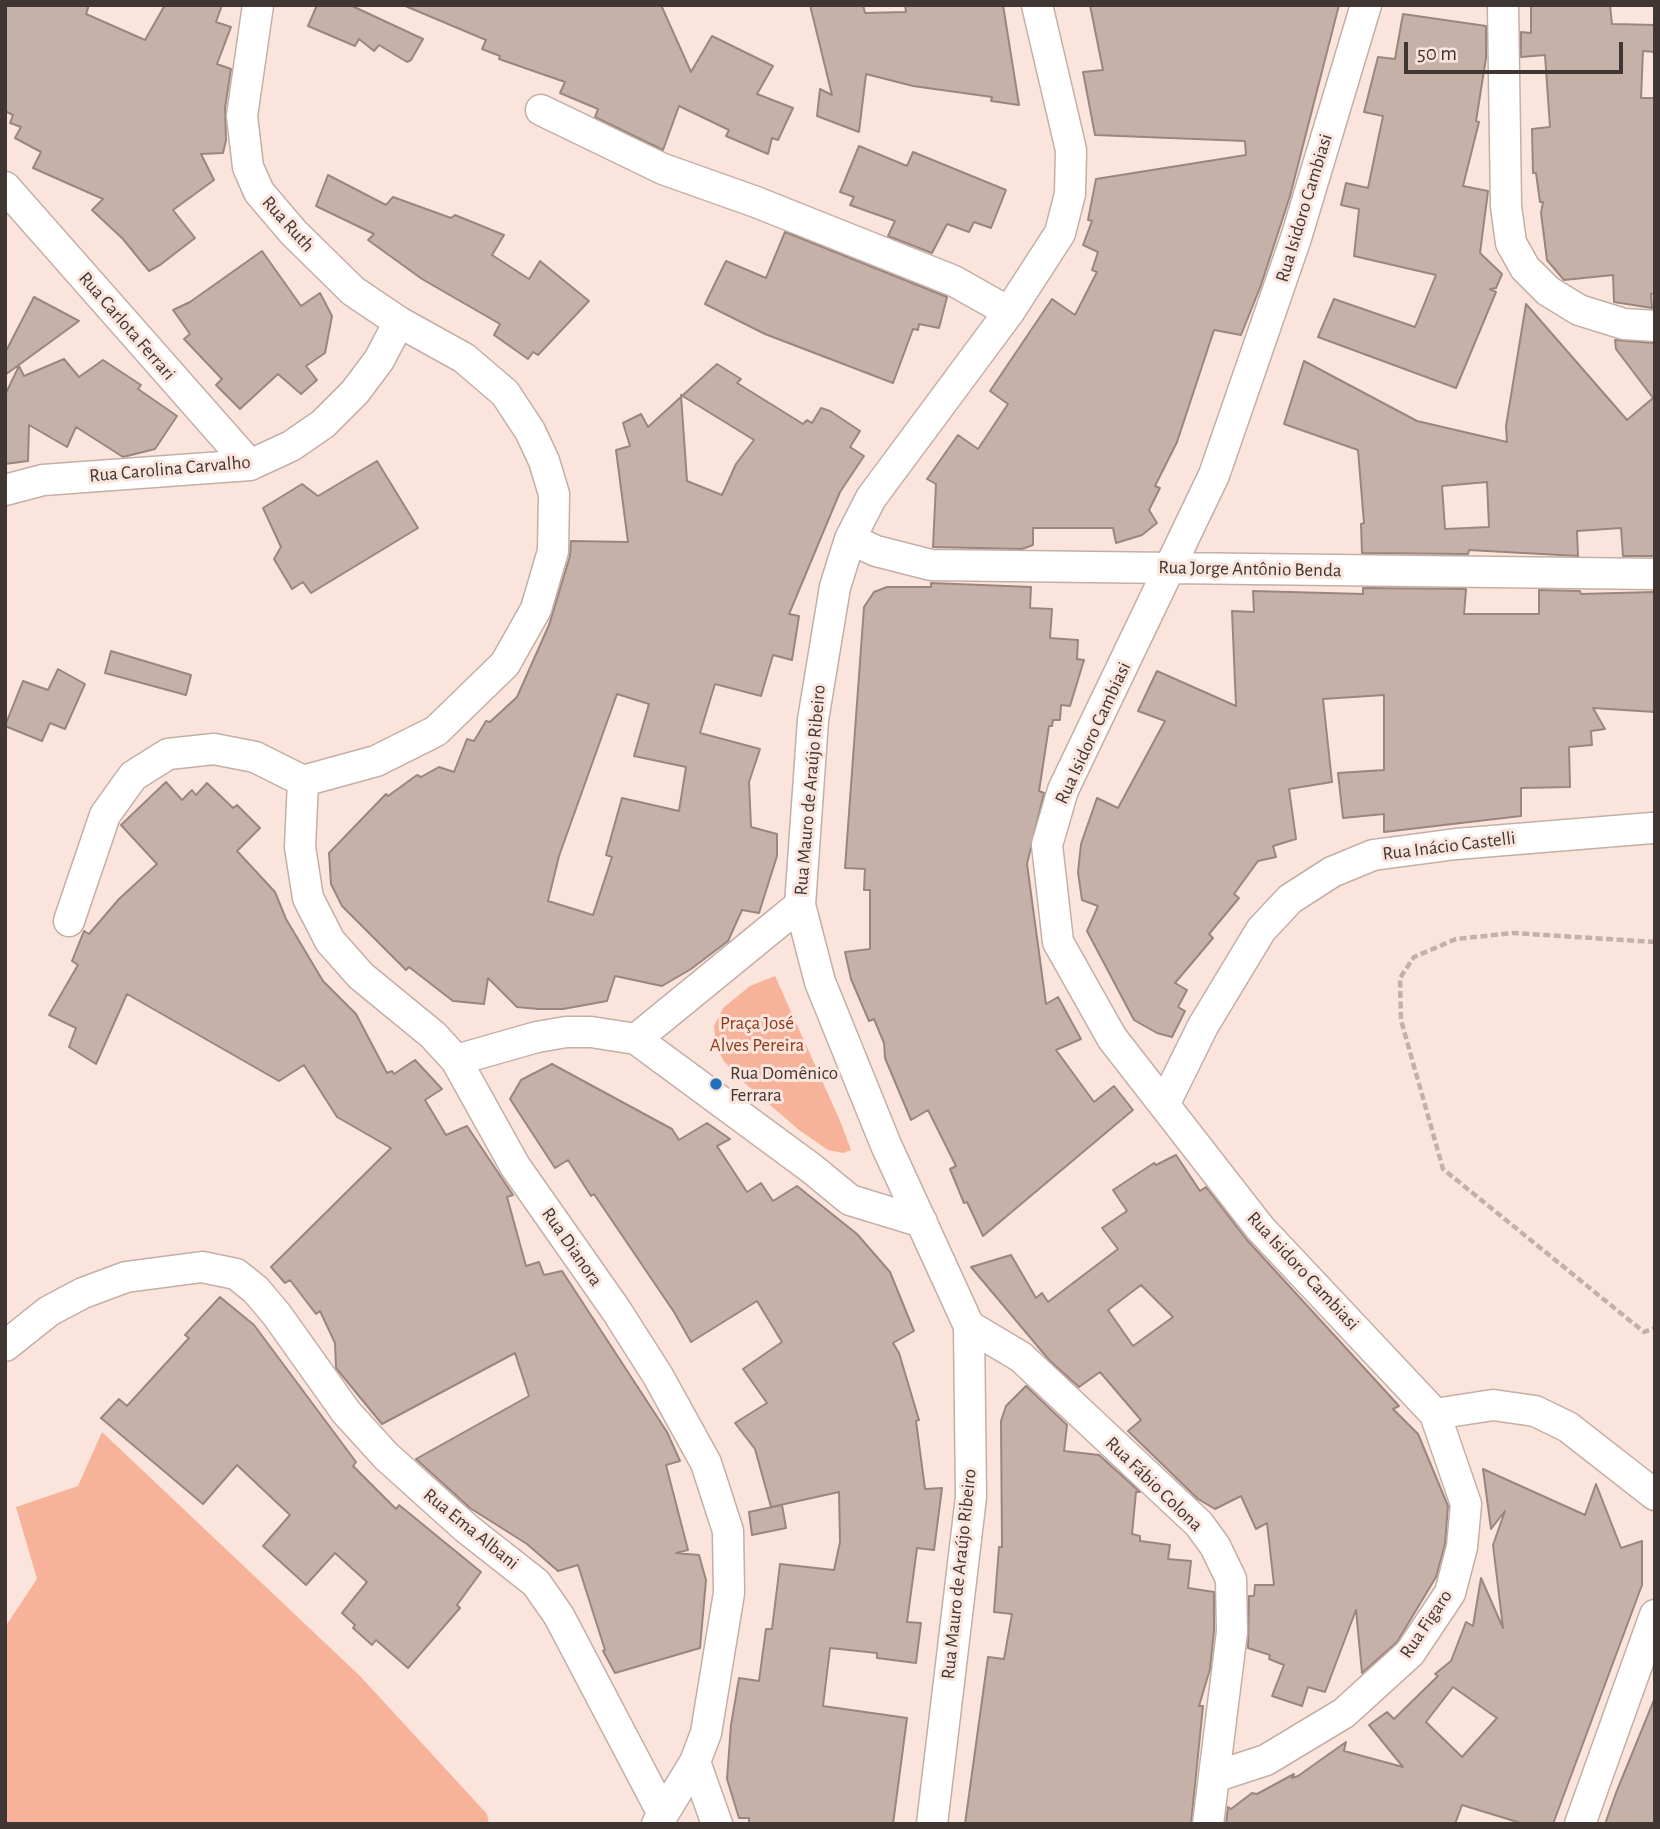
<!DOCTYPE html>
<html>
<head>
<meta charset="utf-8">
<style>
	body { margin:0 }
	#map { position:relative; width:1660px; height:1829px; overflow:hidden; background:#fbe4dc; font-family:"Alegreya Sans",sans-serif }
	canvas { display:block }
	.frame { position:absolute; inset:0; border:7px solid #403734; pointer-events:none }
	.scale { position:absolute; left:1404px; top:42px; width:219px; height:32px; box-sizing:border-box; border:4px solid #403734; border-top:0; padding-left:9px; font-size:21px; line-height:24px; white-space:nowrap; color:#403734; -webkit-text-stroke:5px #fbe4dc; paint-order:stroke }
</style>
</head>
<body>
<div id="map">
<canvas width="1660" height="1829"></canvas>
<div class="frame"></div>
<div class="scale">50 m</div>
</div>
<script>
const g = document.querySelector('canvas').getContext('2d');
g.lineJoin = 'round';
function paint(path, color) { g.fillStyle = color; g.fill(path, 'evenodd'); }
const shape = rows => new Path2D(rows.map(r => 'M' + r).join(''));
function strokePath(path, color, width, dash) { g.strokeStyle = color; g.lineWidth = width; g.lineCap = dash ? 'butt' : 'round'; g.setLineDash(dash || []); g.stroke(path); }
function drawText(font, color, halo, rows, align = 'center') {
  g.font = font + ' "Alegreya Sans",sans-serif'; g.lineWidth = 6; g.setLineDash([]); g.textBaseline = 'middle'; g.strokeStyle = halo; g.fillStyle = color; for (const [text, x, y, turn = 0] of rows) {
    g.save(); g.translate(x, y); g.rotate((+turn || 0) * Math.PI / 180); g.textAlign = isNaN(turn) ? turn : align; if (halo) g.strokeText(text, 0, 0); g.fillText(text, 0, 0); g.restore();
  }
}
paint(shape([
	[775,976,841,1123,851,1150,843,1153,828,1150,799,1130,741,1080,723,1060,716,1045,714,1026,723,1008,750,986],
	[102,1432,360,1676,487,1814,489,1824,5,1824,5,1627,37,1579,16,1507,78,1486]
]), '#f7b399');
const building = shape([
	[5,5,89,5,86,14,145,40,165,5,222,5,216,22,231,27,217,64,231,69,225,108,226,140,223,153,201,154,214,180,173,210,195,238,160,265,149,271,123,239,92,210,103,199,33,168,41,152,15,138,21,127,10,123,13,115,5,111,5,5],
	[317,5,350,5,423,39,411,60,407,62,379,45,374,51,359,39,355,46,308,26,317,5],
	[403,5,661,5,691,72,712,36,773,66,757,94,793,108,778,140,772,138,768,154,726,136,729,130,679,106,663,150,595,117,598,109,560,93,565,82,499,59,500,56,482,49,486,40,403,5],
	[810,5,863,5,865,13,906,12,905,5,1003,5,1019,105,991,101,992,97,913,86,866,74,859,132,817,116,820,89,832,95,810,5],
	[1090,5,1339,5,1290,196,1261,285,1241,335,1214,330,1177,442,1155,486,1160,488,1149,510,1157,523,1142,535,1116,543,1113,528,1033,528,1033,545,1022,549,933,547,936,484,927,479,958,435,978,449,1008,404,990,391,1052,299,1075,315,1097,272,1092,270,1098,252,1083,245,1092,221,1088,220,1096,179,1246,155,1245,141,1095,135,1083,72,1103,70,1090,5],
	[1531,5,1610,5,1612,24,1655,25,1655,52,1643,51,1641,98,1655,98,1655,293,1651,294,1652,308,1614,302,1613,275,1564,280,1547,260,1541,213,1543,202,1540,202,1536,173,1533,173,1532,129,1550,127,1545,55,1521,57,1521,32,1531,33,1531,5],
	[1403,14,1486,26,1486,58,1476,121,1479,122,1463,186,1488,191,1480,253,1502,274,1496,288,1490,289,1496,292,1456,388,1318,337,1334,299,1415,327,1436,275,1354,256,1359,209,1341,205,1346,183,1368,188,1383,116,1364,112,1378,57,1395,59,1403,14],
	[859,146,907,166,913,152,1006,190,991,228,974,222,969,232,947,224,932,253,888,236,895,221,850,205,854,197,840,192,859,146],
	[328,175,386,205,393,197,451,218,455,215,504,235,492,255,529,279,540,261,589,301,538,355,533,352,528,359,494,335,500,324,422,279,368,240,374,234,316,206,328,175],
	[785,232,947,297,939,328,919,324,918,330,913,329,893,383,765,334,705,304,726,261,766,278,785,232],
	[262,251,301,306,320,293,332,316,325,353,306,366,317,380,301,394,278,374,240,409,216,385,222,379,184,339,190,334,173,310,190,302,262,251],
	[34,297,79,321,5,375,5,353,34,297],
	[1526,304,1627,420,1653,398,1616,349,1615,340,1655,343,1655,556,1623,556,1621,528,1577,531,1578,556,1469,550,1468,554,1362,553,1361,524,1364,523,1358,450,1284,424,1304,361,1417,421,1507,442,1506,426,1526,304],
	[1487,482,1489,527,1445,529,1442,486,1487,482],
	[64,359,79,377,103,360,141,385,138,389,177,416,155,449,123,457,76,427,67,447,29,425,28,461,5,464,5,395,19,366,24,376,64,359],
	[717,364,741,379,737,383,803,424,807,420,812,423,821,408,830,411,860,431,850,447,864,456,840,492,789,614,799,616,792,660,773,655,761,696,715,684,700,733,760,749,749,782,751,827,777,834,777,856,759,913,742,910,728,941,691,969,662,986,615,976,607,1001,563,1009,538,1009,517,1007,488,978,484,1004,453,1001,409,967,406,970,342,906,331,884,329,853,386,794,388,796,417,775,421,777,439,767,454,772,467,739,474,741,486,721,490,722,517,697,549,625,570,556,571,541,628,542,616,450,630,446,623,423,641,414,648,427,717,364],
	[681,395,754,440,736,464,722,495,687,481,681,395],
	[617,694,649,704,634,756,686,767,679,811,622,798,606,855,612,857,593,915,548,901,559,856,617,694],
	[377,461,418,528,311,593,303,582,292,589,274,559,281,547,263,508,302,484,318,496,377,461],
	[931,583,1031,587,1030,608,1052,609,1050,638,1078,640,1077,659,1084,660,1070,706,1061,705,1060,720,1053,720,1052,726,1049,726,1039,791,1044,793,1027,864,1046,1004,1058,997,1081,1039,1056,1050,1094,1102,1114,1086,1133,1110,983,1236,967,1202,964,1203,950,1169,956,1166,928,1110,911,1120,885,1058,884,1043,874,1019,869,1021,851,979,845,952,870,949,870,890,864,890,865,869,845,868,864,607,874,592,887,587,931,587,931,583],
	[1363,588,1466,589,1464,614,1539,614,1539,590,1580,591,1581,594,1655,592,1655,712,1593,708,1605,729,1591,731,1592,745,1569,747,1570,787,1521,788,1521,816,1384,832,1384,814,1343,818,1338,773,1384,770,1384,695,1323,699,1332,782,1289,789,1296,839,1273,846,1276,857,1258,861,1234,894,1239,898,1209,934,1213,938,1175,983,1187,990,1178,1007,1185,1011,1172,1037,1157,1033,1134,1020,1087,931,1098,906,1082,900,1078,872,1081,844,1097,798,1118,808,1165,721,1138,711,1157,671,1236,706,1232,611,1254,612,1253,591,1363,594,1363,588],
	[111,651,191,675,186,695,105,673,111,651],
	[58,669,85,684,65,729,50,723,42,741,5,726,23,681,48,690,58,669],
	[166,782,182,800,192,790,196,795,207,783,233,808,237,805,260,828,237,851,275,892,286,919,323,981,356,1014,387,1073,392,1071,394,1074,415,1060,442,1089,425,1100,446,1135,467,1126,513,1195,507,1197,526,1266,539,1262,544,1275,562,1271,667,1432,680,1461,666,1465,688,1550,676,1553,699,1555,706,1580,700,1648,615,1673,603,1651,605,1650,578,1565,558,1571,527,1544,470,1508,416,1459,529,1396,515,1353,382,1424,336,1368,335,1343,320,1311,316,1314,290,1280,285,1283,271,1267,391,1148,337,1117,304,1065,279,1081,127,994,96,1064,69,1047,76,1028,49,1015,78,965,72,961,84,931,89,934,119,899,157,864,121,825,166,782],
	[552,1064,672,1129,679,1140,707,1123,730,1139,717,1146,747,1192,761,1183,773,1201,797,1186,857,1234,890,1272,914,1331,893,1343,899,1353,919,1420,916,1421,925,1489,942,1488,934,1550,917,1548,907,1622,921,1623,916,1663,877,1658,877,1653,830,1648,823,1706,907,1718,893,1824,749,1824,749,1818,739,1818,727,1779,731,1725,739,1678,759,1681,766,1629,772,1629,780,1564,834,1570,840,1542,839,1492,771,1507,755,1449,735,1423,767,1403,743,1369,782,1342,757,1301,691,1342,674,1312,594,1194,591,1196,568,1160,555,1168,510,1099,521,1080,552,1064],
	[1176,1155,1200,1191,1206,1187,1247,1240,1399,1406,1393,1409,1418,1434,1448,1506,1445,1544,1436,1577,1397,1642,1362,1673,1356,1610,1325,1692,1308,1687,1302,1706,1272,1696,1284,1665,1269,1659,1270,1655,1248,1648,1249,1596,1254,1596,1255,1585,1274,1585,1267,1523,1256,1529,1241,1496,1215,1509,1198,1499,1128,1431,1141,1420,1100,1372,1079,1387,1050,1361,971,1267,1011,1255,1036,1298,1042,1293,1048,1302,1118,1249,1102,1228,1127,1211,1113,1190,1154,1163,1156,1165,1176,1155],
	[1141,1285,1173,1317,1133,1346,1108,1310,1141,1285],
	[220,1297,254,1325,356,1462,353,1466,396,1509,399,1505,481,1572,457,1605,460,1608,408,1668,376,1640,372,1645,353,1628,355,1625,342,1613,367,1582,335,1553,306,1585,263,1546,290,1515,237,1465,203,1504,101,1418,119,1399,127,1406,189,1338,185,1335,220,1297],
	[1026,1386,1067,1425,1064,1451,1099,1455,1140,1492,1136,1492,1132,1534,1140,1536,1140,1541,1170,1545,1168,1559,1191,1561,1188,1588,1214,1592,1214,1631,1210,1669,1199,1706,1203,1706,1191,1824,965,1824,988,1657,1004,1659,1012,1614,994,1612,999,1547,1002,1547,1001,1421,1006,1406,1026,1386],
	[1483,1469,1585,1515,1596,1484,1621,1548,1642,1541,1642,1585,1553,1824,1524,1824,1462,1805,1455,1824,1226,1824,1228,1807,1231,1809,1252,1793,1257,1794,1294,1774,1292,1778,1298,1776,1346,1742,1344,1751,1403,1767,1369,1725,1387,1712,1394,1719,1438,1676,1435,1674,1451,1661,1466,1622,1473,1626,1481,1578,1503,1628,1493,1545,1505,1511,1491,1529,1483,1469],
	[1453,1687,1497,1718,1462,1757,1426,1722,1453,1687],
	[782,1505,786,1528,752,1535,749,1512,782,1505],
	[1654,1700,1655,1824,1605,1824,1616,1793,1654,1700]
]);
paint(building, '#c6b1a9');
strokePath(building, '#9a867e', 2);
const street = shape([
	[1366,5,1296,238,1214,475,1063,790,1047,845,1058,942,1112,1038,1260,1228,1435,1414,1493,1405,1535,1411,1568,1427,1655,1495],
	[1503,5,1506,206,1511,243,1525,268,1548,291,1579,310,1624,324,1655,326],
	[541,110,663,169,756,202,954,281,1009,312],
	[5,187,250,465],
	[5,490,43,480,250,465,291,446,323,424,355,392,379,360,399,322],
	[850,539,876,551,931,565,1655,574],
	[303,781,300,847,308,898,330,941,361,976,433,1035,456,1060,515,1166,616,1310,658,1376,706,1463,728,1531,729,1593,706,1733,695,1762,657,1824],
	[69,921,105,815,133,776,168,754,214,749,255,757,303,781,376,761,436,731,505,664,536,609,553,551,554,494,544,461,530,431,505,393,464,358,399,322,353,291,293,232,259,192,248,167,242,116,258,5],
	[636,1039,800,905],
	[456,1060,537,1037,566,1032,591,1032,636,1039,811,1168,850,1200,922,1222],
	[1164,1105,1203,1026,1261,930,1290,899,1332,872,1373,855,1456,844,1652,828],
	[969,1326,1021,1357,1199,1524,1215,1546,1231,1579,1232,1632,1208,1824],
	[5,1346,49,1311,83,1293,126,1277,202,1267,236,1274,256,1290,277,1315,346,1412,386,1456,466,1528,536,1583,559,1616,663,1814],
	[695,1762,717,1824],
	[1214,1777,1266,1760,1344,1713,1410,1653,1450,1593,1462,1547,1466,1504,1435,1414],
	[932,1824,971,1497,969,1326,886,1145,820,982,800,905,813,720,835,587,850,539,871,498,1009,312,1060,233,1070,194,1071,150,1037,5],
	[1580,1824,1655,1615]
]);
strokePath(street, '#c4afa7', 33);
strokePath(shape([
	[1655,942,1513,933,1456,939,1414,957,1400,978,1401,1020,1443,1169,1644,1332,1655,1328]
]), '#c2b0a9', 4.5, [7, 3.5]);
strokePath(street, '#fff', 30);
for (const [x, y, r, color] of [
	[716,1084,7,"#1f71bf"]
]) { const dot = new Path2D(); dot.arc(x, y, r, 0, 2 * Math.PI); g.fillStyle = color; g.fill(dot); strokePath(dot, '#fbe4dc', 2.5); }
drawText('19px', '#403734', '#fbe4dc', [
	["Rua Isidoro Cambiasi",1304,208,-73],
	["Rua Ruth",288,224,48],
	["Rua Carlota Ferrari",127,326,49],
	["Rua Carolina Carvalho",170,469,-5],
	["Rua Jorge Antônio Benda",1250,569,1],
	["Rua Isidoro Cambiasi",1093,733,-65],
	["Rua Mauro de Araújo Ribeiro",810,790,-85],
	["Rua Inácio Castelli",1449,846,-7],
	["Rua Dianora",572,1247,55],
	["Rua Isidoro Cambiasi",1303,1271,47],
	["Rua Fábio Colona",1154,1484,44],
	["Rua Ema Albani",471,1529,39],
	["Rua Mauro de Araújo Ribeiro",959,1574,-84],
	["Rua Figaro",1426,1624,-56]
]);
drawText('19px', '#893c1b', '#fbe4dc', [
	["Praça José",757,1023],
	["Alves Pereira",757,1045]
]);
drawText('19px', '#403734', '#fbe4dc', [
	["Rua Domênico",730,1073],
	["Ferrara",730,1095]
], 'left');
</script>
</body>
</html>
